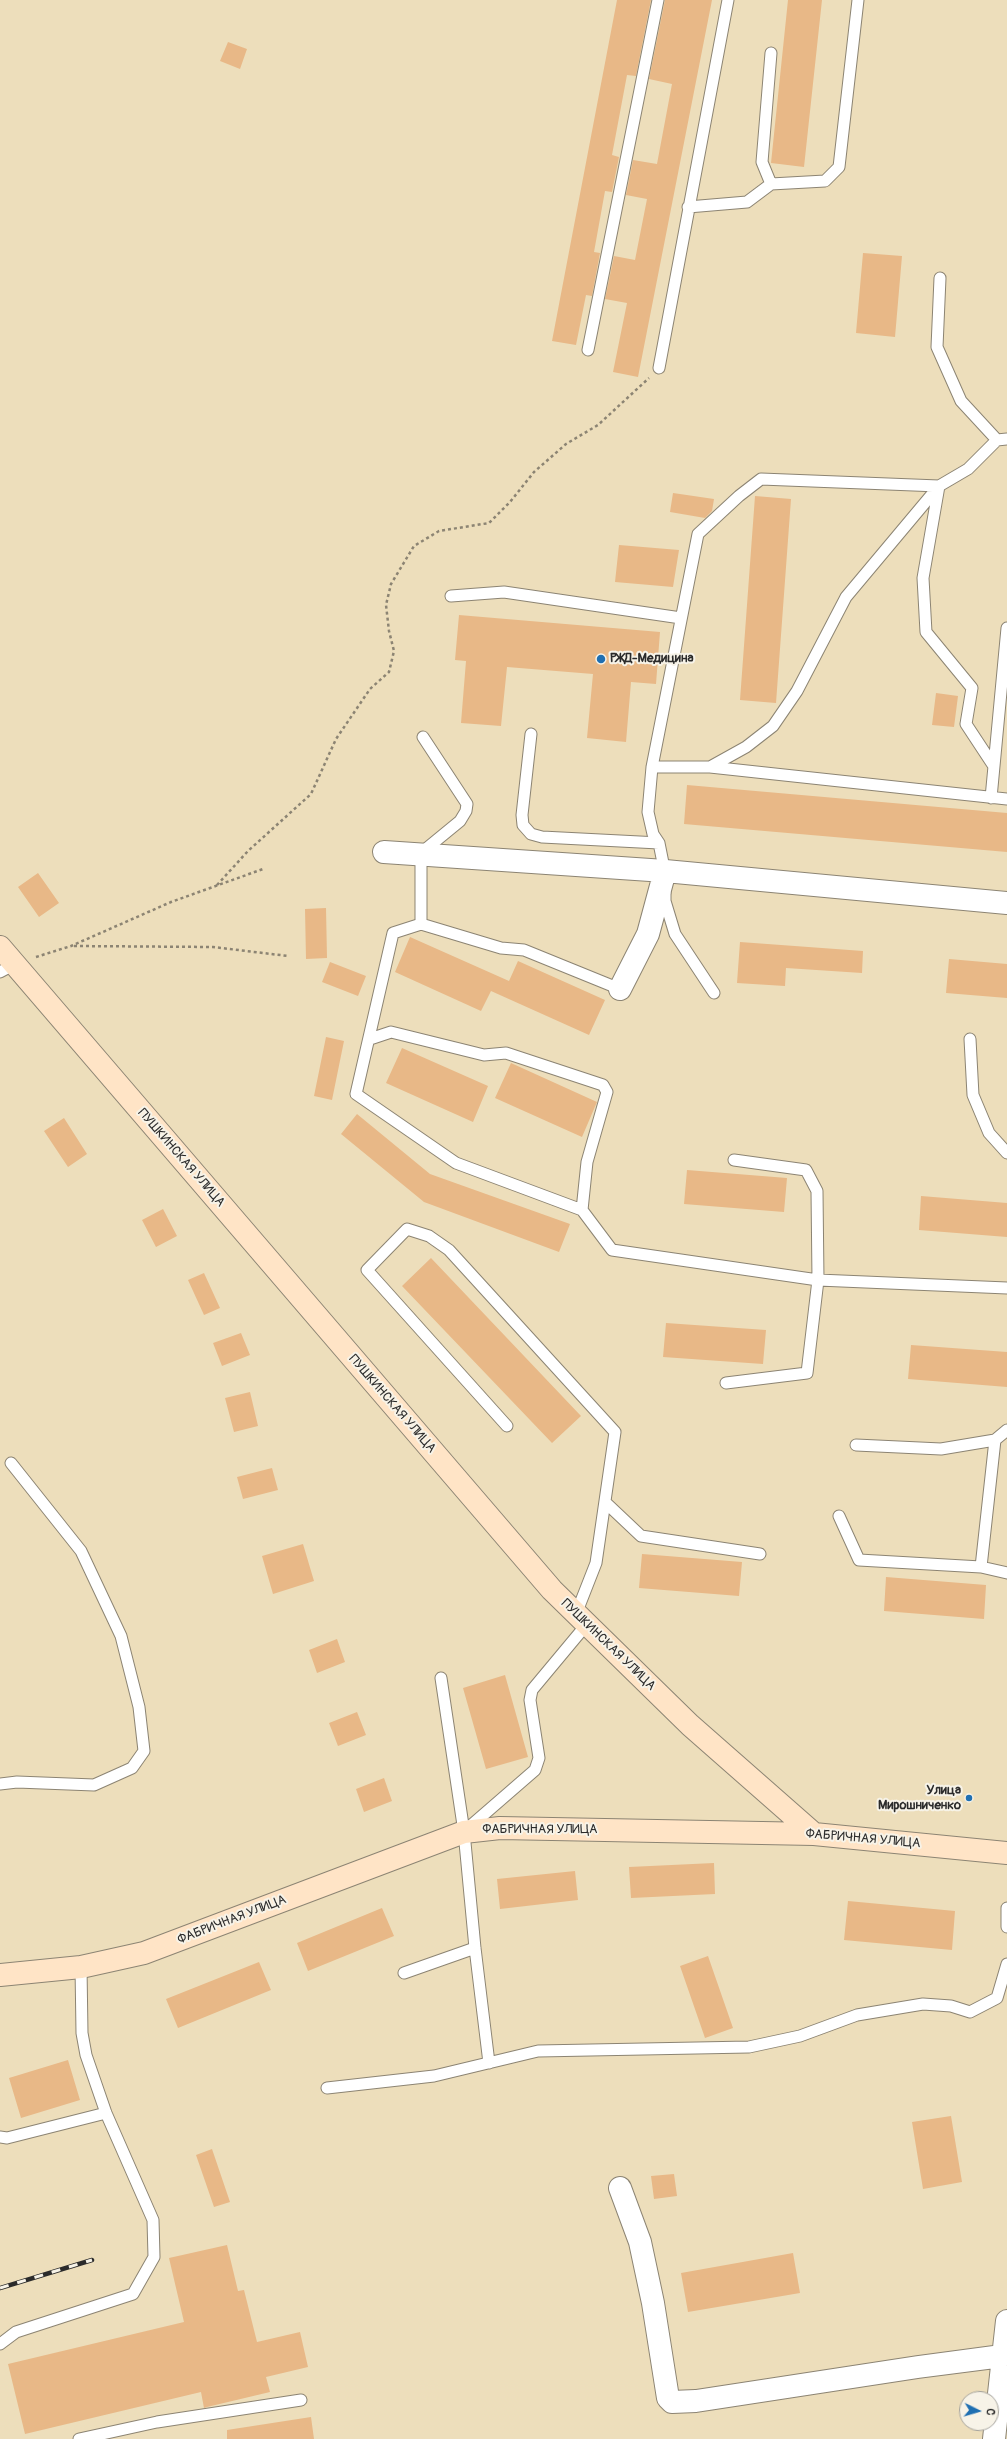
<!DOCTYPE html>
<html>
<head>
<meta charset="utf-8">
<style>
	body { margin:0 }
	#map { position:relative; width:1007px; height:2439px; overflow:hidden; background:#eddebb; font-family:Pangolin,sans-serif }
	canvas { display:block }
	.north { position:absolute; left:959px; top:2391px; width:40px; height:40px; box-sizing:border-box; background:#f7f3e8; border:1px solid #a5a39c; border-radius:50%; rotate:95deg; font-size:11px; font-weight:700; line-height:16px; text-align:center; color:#2b2b2b }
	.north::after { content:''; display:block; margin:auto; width:14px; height:18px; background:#1f6fb2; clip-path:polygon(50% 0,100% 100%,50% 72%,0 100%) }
</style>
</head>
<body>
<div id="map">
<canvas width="1007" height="2439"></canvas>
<div class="north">С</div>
</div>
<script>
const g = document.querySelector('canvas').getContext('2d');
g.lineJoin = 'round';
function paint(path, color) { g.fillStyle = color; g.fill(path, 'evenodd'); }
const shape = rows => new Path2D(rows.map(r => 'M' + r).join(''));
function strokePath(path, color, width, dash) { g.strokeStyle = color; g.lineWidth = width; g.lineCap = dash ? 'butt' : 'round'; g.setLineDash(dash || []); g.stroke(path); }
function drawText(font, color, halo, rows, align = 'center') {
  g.font = font + ' Pangolin,sans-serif'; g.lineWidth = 4; g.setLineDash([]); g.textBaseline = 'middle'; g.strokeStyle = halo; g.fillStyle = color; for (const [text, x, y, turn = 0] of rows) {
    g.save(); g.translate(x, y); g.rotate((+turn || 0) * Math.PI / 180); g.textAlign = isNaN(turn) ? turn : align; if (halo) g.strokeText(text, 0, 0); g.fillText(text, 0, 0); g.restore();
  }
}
paint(shape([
	[617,0,651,0,636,76,627,75,612,155,619,157,612,192,605,191,594,252,600,253,592,296,586,295,576,345,552,341],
	[665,0,712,0,638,377,613,372,627,303,605,299,614,256,635,260,647,199,626,195,633,160,657,164,672,84,649,79],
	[788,0,822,0,804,167,771,163],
	[228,42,247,49,240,69,220,61],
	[863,253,902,256,895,337,856,333],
	[673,493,714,499,712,511,705,518,670,512],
	[755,496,791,499,776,703,740,700],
	[619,545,679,550,673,587,615,582],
	[459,615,660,632,656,684,631,682,626,742,587,738,593,674,507,667,501,726,461,723,466,661,455,660],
	[936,693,958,696,954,727,932,725],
	[687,785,1007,813,1007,852,684,824],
	[38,873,59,903,39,917,18,887],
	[326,908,327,958,306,959,305,909],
	[410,937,509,981,518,961,605,1000,589,1035,491,991,481,1011,395,972],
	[740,942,863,951,862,973,786,968,785,986,737,983],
	[949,959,1007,964,1007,998,946,993],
	[330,962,366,976,358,996,322,982],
	[326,1037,344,1041,332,1100,314,1096],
	[402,1048,488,1086,473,1122,386,1083],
	[511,1063,597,1102,582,1137,495,1098],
	[357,1114,430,1174,570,1224,559,1252,424,1202,341,1134],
	[64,1118,87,1154,68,1167,44,1131],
	[687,1170,787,1178,784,1212,684,1204],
	[921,1196,1007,1203,1007,1237,919,1230],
	[163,1209,177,1236,156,1247,142,1220],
	[431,1258,581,1416,552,1443,402,1286],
	[204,1273,220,1308,204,1315,188,1280],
	[666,1323,766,1330,763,1364,663,1357],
	[241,1333,250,1355,222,1366,213,1343],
	[911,1345,1007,1352,1007,1387,908,1379],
	[250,1392,258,1426,234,1432,225,1398],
	[272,1468,278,1490,243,1499,237,1477],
	[303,1544,314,1581,273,1594,262,1556],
	[642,1554,742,1562,739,1596,639,1588],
	[886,1577,986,1585,984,1619,884,1611],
	[337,1639,345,1662,317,1673,309,1650],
	[505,1675,528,1757,486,1769,463,1688],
	[357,1712,366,1735,338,1746,329,1723],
	[384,1778,392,1801,364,1812,356,1789],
	[714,1863,715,1894,631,1898,629,1867],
	[575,1871,578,1900,500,1909,497,1879],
	[848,1901,955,1911,952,1950,844,1940],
	[382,1908,394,1936,308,1971,297,1943],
	[708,1956,733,2028,705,2038,680,1966],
	[259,1962,271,1990,178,2028,166,1999],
	[68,2060,80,2100,21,2118,9,2078],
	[951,2116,962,2182,923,2189,912,2122],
	[212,2149,230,2202,214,2207,196,2155],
	[674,2174,677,2196,654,2199,651,2176],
	[227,2245,238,2291,244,2290,257,2342,300,2332,308,2367,266,2377,270,2392,207,2407,204,2408,201,2392,25,2434,8,2364,184,2322,169,2258],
	[793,2253,800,2293,688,2312,681,2273],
	[311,2417,314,2439,227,2439,227,2430]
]), '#e8b887');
const lane = shape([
	[771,53,762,162,771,184,825,181,839,167,858,0],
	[688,207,747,202,771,184],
	[940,278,937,347,961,401,997,440],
	[588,350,658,0],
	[659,368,728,0],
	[451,596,504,592,681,618],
	[531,734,522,815,523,825,531,834,542,837,659,843],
	[652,767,710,767,746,747,773,726,797,691,846,597,939,486,968,469,997,440,1007,439],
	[710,767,1007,799],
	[991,798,1007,628],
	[665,873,659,843,653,834,648,812,652,767,698,534,739,496,761,479,939,486,923,578,926,632,972,688,966,724,993,765],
	[665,893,665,901,675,934,714,993],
	[421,924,421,853,460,821,466,811,467,804,423,737],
	[0,972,15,964],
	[370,1039,391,1032,484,1055,506,1053,603,1085,607,1092,587,1162,582,1210,612,1250,818,1280,1007,1288],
	[970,1039,973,1095,989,1133,1007,1153],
	[582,1210,456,1163,356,1094,393,933,421,924,501,948,524,950,620,989],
	[726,1383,807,1373,818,1280,817,1191,806,1170,734,1160],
	[507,1426,367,1270,407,1229,429,1236,449,1250,615,1432,596,1563,576,1614],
	[1007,1430,995,1440,981,1567,1007,1573],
	[856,1445,941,1449,995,1440],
	[605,1502,641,1536,760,1554],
	[839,1516,859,1560,981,1567],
	[441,1678,464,1832,475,1948,489,2063],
	[0,1784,17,1782,94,1785,132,1768,144,1751,139,1707,121,1636,81,1551,11,1463],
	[467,1829,535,1770,539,1758,530,1700,532,1690,587,1624],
	[1007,1908,1007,1927],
	[404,1973,475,1948],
	[327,2088,434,2076,538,2051,749,2047,800,2036,857,2015,923,2004,951,2006,970,2012,997,1998,1007,1964],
	[0,2137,7,2138,106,2113],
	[0,2344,16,2332,133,2294,154,2257,153,2220,106,2113,86,2055,82,2033,81,1967],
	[79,2439,157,2422,301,2400]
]);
const street = shape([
	[384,852,665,871,1007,903],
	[620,989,648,934,665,871],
	[620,2188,640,2242,653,2303,668,2398,672,2402,696,2401,918,2367,1002,2356],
	[994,2439,1007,2321]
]);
const secondary = shape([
	[0,947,552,1590,690,1725,814,1834],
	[0,1975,81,1967,144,1953,464,1832,500,1828,814,1834,1007,1853]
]);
strokePath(lane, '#8c8473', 13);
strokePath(street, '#8c8473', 24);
strokePath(secondary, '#8c8473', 24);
strokePath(shape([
	[217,885,248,851,311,794,336,739,370,689,389,672,394,651,389,631,386,605,391,584,414,546,439,531,489,523,510,502,534,472,566,444,598,425,649,378],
	[74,946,213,947,288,956],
	[36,957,71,946,171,902,263,869]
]), '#8c8473', 2.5, [3, 3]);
strokePath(lane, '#fff', 11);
strokePath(street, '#fff', 22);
strokePath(secondary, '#ffe4c6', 22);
const rail = shape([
	[0,2288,92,2260]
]);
strokePath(rail, '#2b2b2b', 4.5);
strokePath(rail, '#f7f3e8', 3, [9]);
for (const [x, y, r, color] of [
	[601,659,5,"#1f6fb2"],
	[969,1798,4,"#1f6fb2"]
]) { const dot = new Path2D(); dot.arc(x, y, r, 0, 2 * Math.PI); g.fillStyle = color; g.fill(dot); strokePath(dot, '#f7f3e8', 1.5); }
drawText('bold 13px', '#2b2b2b', '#f7f3e8', [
	["РЖД-Медицина",610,659],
	["Улица",961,1791,"right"],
	["Мирошниченко",961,1806,"right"]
], 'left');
drawText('13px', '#2b2b2b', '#f7f3e8', [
	["ПУШКИНСКАЯ УЛИЦА",181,1158,49],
	["ПУШКИНСКАЯ УЛИЦА",392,1404,49],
	["ПУШКИНСКАЯ УЛИЦА",608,1645,44],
	["ФАБРИЧНАЯ УЛИЦА",540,1830],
	["ФАБРИЧНАЯ УЛИЦА",863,1839,5],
	["ФАБРИЧНАЯ УЛИЦА",232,1920,-21]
]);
</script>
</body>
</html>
